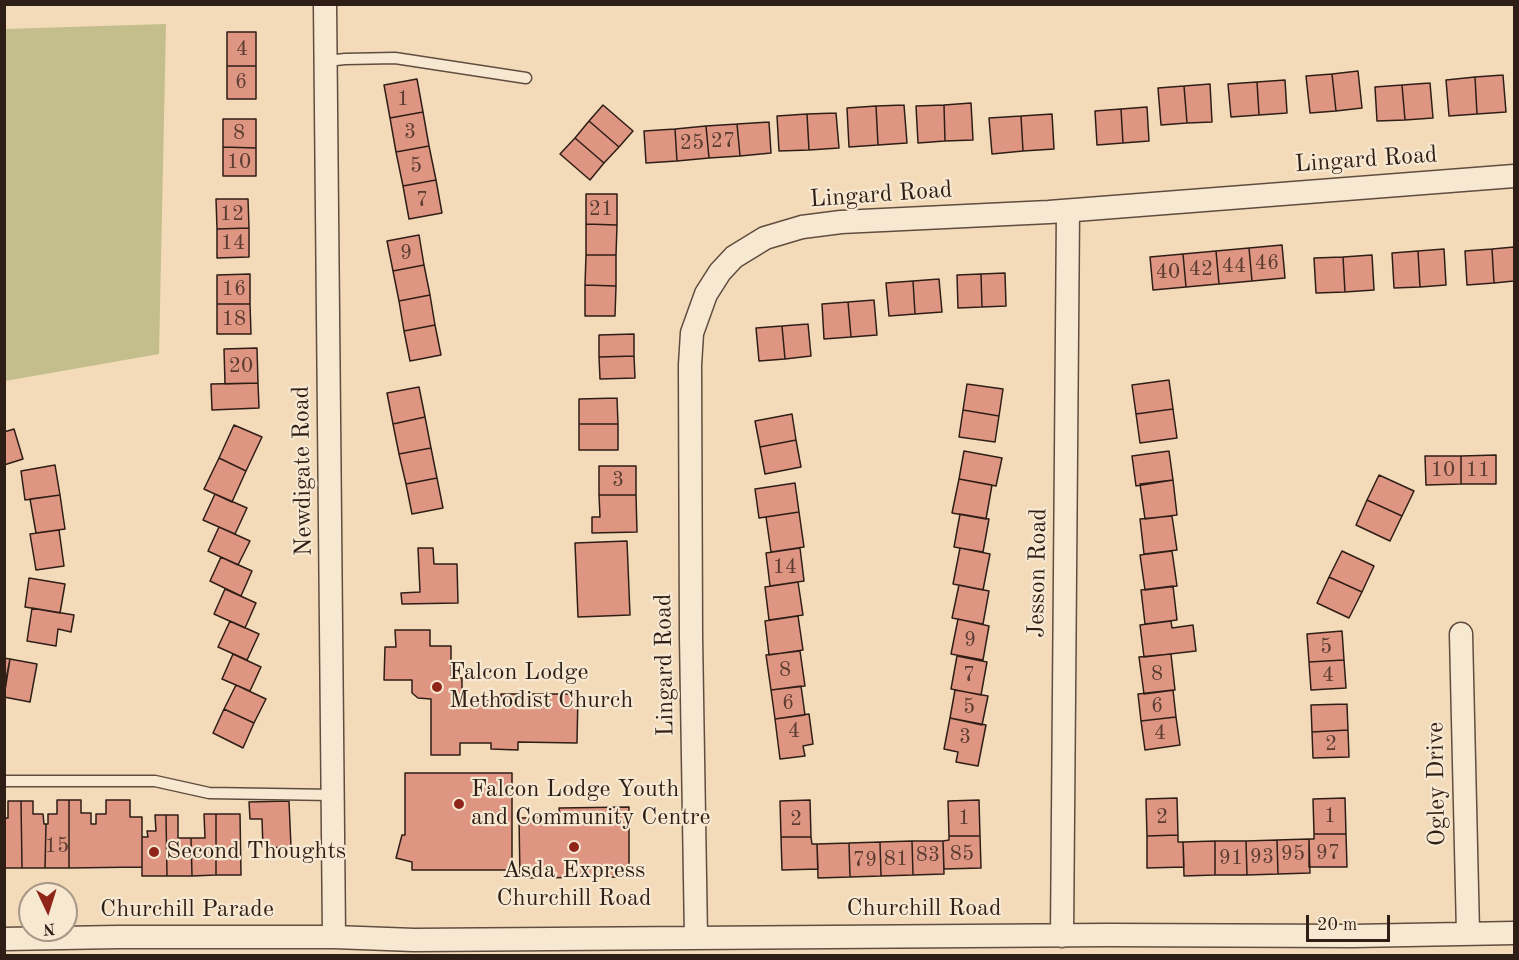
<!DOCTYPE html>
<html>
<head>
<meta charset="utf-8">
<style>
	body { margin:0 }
	#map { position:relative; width:1519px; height:960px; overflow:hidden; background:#f3dbba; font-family:"Old Standard TT",serif }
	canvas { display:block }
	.frame { position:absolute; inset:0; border:6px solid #2f1e16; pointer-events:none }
	.north { position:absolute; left:18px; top:882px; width:60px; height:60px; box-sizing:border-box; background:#f7e8d2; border:2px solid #a79787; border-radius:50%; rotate:176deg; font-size:16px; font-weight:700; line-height:24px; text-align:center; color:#2f1e16 }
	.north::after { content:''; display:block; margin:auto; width:21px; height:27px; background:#8f2418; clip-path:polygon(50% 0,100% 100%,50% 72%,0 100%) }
	.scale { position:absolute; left:1306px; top:915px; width:84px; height:27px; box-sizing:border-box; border:3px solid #2f1e16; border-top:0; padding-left:8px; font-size:18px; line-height:21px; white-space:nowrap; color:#2f1e16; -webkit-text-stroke:4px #f7e8d2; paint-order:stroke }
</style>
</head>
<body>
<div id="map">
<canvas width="1519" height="960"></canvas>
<div class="frame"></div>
<div class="north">N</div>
<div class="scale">20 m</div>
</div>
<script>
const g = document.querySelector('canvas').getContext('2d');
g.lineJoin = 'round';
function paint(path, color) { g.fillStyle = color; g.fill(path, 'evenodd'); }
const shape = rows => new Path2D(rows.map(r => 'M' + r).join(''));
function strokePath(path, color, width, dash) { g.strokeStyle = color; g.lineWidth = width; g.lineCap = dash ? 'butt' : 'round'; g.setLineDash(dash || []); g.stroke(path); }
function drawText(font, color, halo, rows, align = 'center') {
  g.font = font + ' "Old Standard TT",serif'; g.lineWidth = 4.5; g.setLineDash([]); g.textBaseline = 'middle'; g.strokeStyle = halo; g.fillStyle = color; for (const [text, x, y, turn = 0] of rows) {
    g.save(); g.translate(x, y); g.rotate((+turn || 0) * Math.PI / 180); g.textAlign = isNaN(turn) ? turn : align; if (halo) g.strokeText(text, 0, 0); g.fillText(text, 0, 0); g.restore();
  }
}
paint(shape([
	[166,24,159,354,5,381,5,29]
]), '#c3be8b');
const building = shape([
	[227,32,256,32,256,66,227,66,227,32],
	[227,66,256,66,256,99,227,99,227,66],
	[1358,71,1362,108,1336,111,1332,74,1358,71],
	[1332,74,1336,111,1310,113,1306,76,1332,74],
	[1503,75,1506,112,1477,114,1475,77,1503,75],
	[1475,77,1477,114,1449,116,1446,80,1475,77],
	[417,79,423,112,390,118,384,85,417,79],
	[1285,80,1287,113,1259,115,1257,82,1285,80],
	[1257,82,1259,115,1231,117,1228,84,1257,82],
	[1430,83,1433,118,1405,120,1402,85,1430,83],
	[1210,84,1212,122,1187,123,1184,86,1210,84],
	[1402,85,1405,120,1377,121,1375,87,1402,85],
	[1184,86,1187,123,1161,125,1158,88,1184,86],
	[971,103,973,140,945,141,944,105,971,103],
	[603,105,633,131,619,147,589,121,603,105],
	[904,105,907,143,878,145,876,106,904,105],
	[944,105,945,141,918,143,916,106,944,105],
	[876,106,878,145,849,147,847,108,876,106],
	[1147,107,1149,141,1123,143,1121,109,1147,107],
	[1121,109,1123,143,1097,145,1095,111,1121,109],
	[423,112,429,146,396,152,390,118,423,112],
	[836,113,839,148,809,150,807,114,836,113],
	[807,114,809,150,779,151,777,116,807,114],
	[1052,114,1054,149,1023,151,1021,116,1052,114],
	[1021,116,1023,151,992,154,989,118,1021,116],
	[223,119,256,119,256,148,223,147,223,119],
	[589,121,619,147,604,163,575,138,589,121],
	[769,122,771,153,740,156,737,124,769,122],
	[737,124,740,156,709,158,706,126,737,124],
	[706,126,709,158,677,161,675,129,706,126],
	[675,129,677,161,646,163,644,131,675,129],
	[575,138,604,163,590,180,560,154,575,138],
	[429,146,436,180,403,186,396,152,429,146],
	[223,147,256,148,256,176,223,176,223,147],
	[436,180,442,213,409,219,403,186,436,180],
	[586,194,617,194,617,225,586,224,586,194],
	[216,199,248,199,249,228,217,229,216,199],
	[586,224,617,225,616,255,586,255,586,224],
	[249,228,249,257,217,258,217,229,249,228],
	[419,235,424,265,393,271,387,241,419,235],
	[1282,245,1285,278,1252,281,1249,248,1282,245],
	[1514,247,1514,281,1494,283,1492,249,1514,247],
	[1249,248,1252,281,1219,284,1216,251,1249,248],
	[1444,249,1446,285,1420,287,1418,251,1444,249],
	[1492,249,1494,283,1467,285,1465,251,1492,249],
	[1216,251,1219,284,1186,287,1183,254,1216,251],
	[1418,251,1420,287,1394,288,1392,253,1418,251],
	[1183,254,1186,287,1153,290,1150,257,1183,254],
	[586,255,616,255,616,286,585,285,586,255],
	[1372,255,1374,290,1345,292,1343,257,1372,255],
	[1343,257,1345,292,1316,293,1314,258,1343,257],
	[424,265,430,295,399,301,393,271,424,265],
	[1005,273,1006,306,982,307,981,274,1005,273],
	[250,274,250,304,217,304,217,275,250,274],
	[981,274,982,307,958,308,957,275,981,274],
	[939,279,942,312,915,314,913,281,939,279],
	[913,281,915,314,889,316,886,283,913,281],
	[585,285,616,286,615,316,585,316,585,285],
	[430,295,435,325,404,331,399,301,430,295],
	[874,300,877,335,851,337,848,302,874,300],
	[848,302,851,337,824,339,822,304,848,302],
	[217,304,250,304,251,334,217,334,217,304],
	[808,324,811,356,785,359,782,326,808,324],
	[435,325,441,355,410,361,404,331,435,325],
	[782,326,785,359,759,361,756,328,782,326],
	[634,334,634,356,599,357,599,335,634,334],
	[257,348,258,383,225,384,224,349,257,348],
	[634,356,635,378,600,379,599,357,634,356],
	[1169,380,1173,409,1136,414,1132,385,1169,380],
	[258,383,259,408,212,410,211,384,258,383],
	[967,384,1003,389,999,416,963,410,967,384],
	[419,387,425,417,393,424,387,393,419,387],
	[617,398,618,424,579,424,579,399,617,398],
	[1173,409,1177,438,1140,443,1136,414,1173,409],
	[963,410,999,416,995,442,959,437,963,410],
	[792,414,796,440,760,447,755,421,792,414],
	[425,417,431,448,399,454,393,424,425,417],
	[579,424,618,424,618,450,579,450,579,424],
	[234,425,262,437,246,471,219,458,234,425],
	[14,429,23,459,4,465,4,432,14,429],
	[796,440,801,467,765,474,760,447,796,440],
	[431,448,437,478,406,484,399,454,431,448],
	[964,451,1002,458,996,486,959,479,964,451],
	[1169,451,1173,480,1136,486,1132,456,1169,451],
	[1496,455,1496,484,1461,484,1461,456,1496,455],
	[1425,456,1461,456,1461,484,1426,485,1425,456],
	[219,458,246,471,232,502,204,489,219,458],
	[55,465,60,495,25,500,21,471,55,465],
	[599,466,636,466,636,495,599,495,599,466],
	[1379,475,1414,491,1402,516,1367,500,1379,475],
	[437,478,443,508,412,514,406,484,437,478],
	[959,479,992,485,986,519,952,513,959,479],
	[1173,480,1177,515,1145,519,1140,484,1173,480],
	[795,483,799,512,759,518,755,489,795,483],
	[215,494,247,508,235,534,203,520,215,494],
	[60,495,65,529,36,533,30,499,60,495],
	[599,495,636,495,637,532,592,533,592,517,600,517,599,495],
	[1367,500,1402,516,1390,541,1356,525,1367,500],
	[799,512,804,547,771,552,766,517,799,512],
	[960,514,989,519,983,552,954,547,960,514],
	[1172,516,1177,550,1144,554,1140,519,1172,516],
	[219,527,250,541,238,565,208,551,219,527],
	[59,530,64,566,36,570,30,534,59,530],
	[627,541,630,615,578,617,575,543,627,541],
	[418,548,433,548,434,564,457,564,458,603,402,604,401,593,420,592,418,548],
	[800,548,804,581,770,586,766,553,800,548],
	[960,548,990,554,983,590,953,584,960,548],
	[1172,551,1177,586,1145,590,1140,555,1172,551],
	[1342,551,1374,566,1362,592,1329,577,1342,551],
	[221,557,252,571,241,596,210,581,221,557],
	[1329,577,1362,592,1349,618,1317,603,1329,577],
	[29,578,65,584,60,613,25,607,29,578],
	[798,582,803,615,769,620,765,587,798,582],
	[959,585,989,591,983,624,952,618,959,585],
	[1173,586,1177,620,1145,624,1141,590,1173,586],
	[225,589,256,603,245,628,214,614,225,589],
	[32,608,74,615,71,632,58,629,56,646,27,641,32,608],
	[798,616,803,650,769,655,765,621,798,616],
	[958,619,989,626,983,660,951,654,958,619],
	[230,621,259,634,247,660,218,647,230,621],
	[1171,621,1172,628,1193,625,1196,651,1144,657,1140,625,1171,621],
	[395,630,430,630,430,646,451,646,451,678,462,678,462,701,501,701,501,694,578,694,577,743,518,742,518,750,491,749,491,743,460,743,460,755,431,755,431,699,418,698,412,693,412,680,384,680,385,647,396,647,395,630],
	[1342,631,1344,660,1309,662,1307,634,1342,631],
	[800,651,805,686,771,690,766,655,800,651],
	[233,654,261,667,250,691,222,679,233,654],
	[1171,654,1175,690,1144,694,1139,657,1171,654],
	[957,656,987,662,981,695,951,689,957,656],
	[4,658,10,659,4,690,4,658],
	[10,659,37,664,30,702,4,697,10,659],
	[1344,660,1346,688,1311,690,1309,662,1344,660],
	[236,685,266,699,254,723,224,709,236,685],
	[801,686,805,715,775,719,771,690,801,686],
	[955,690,988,696,982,725,950,718,955,690],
	[1173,690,1176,717,1141,721,1138,694,1173,690],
	[1347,704,1348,730,1312,732,1311,705,1347,704],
	[224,709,254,723,243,748,213,733,224,709],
	[809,714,813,744,803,746,805,756,780,759,775,719,809,714],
	[1176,717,1180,745,1145,750,1141,721,1176,717],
	[950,718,986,725,978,766,956,762,958,752,944,749,950,718],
	[1348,730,1349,757,1313,758,1312,732,1348,730],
	[405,773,512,773,512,870,412,870,412,862,396,858,402,835,405,835,405,773],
	[1177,798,1178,835,1147,836,1146,799,1177,798],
	[1345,798,1346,834,1314,834,1313,799,1345,798],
	[57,800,69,800,69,868,45,868,46,824,48,824,48,814,57,814,57,800],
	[69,800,81,800,81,813,91,813,91,824,96,824,96,814,106,814,106,800,130,800,130,817,142,817,142,867,69,868,69,800],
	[810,800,811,837,781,837,780,801,810,800],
	[979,800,980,836,949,836,948,801,979,800],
	[8,801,21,801,22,868,4,868,4,818,8,818,8,801],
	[21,801,33,801,33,814,43,814,44,824,46,824,45,868,22,868,21,801],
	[289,801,291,847,263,848,262,819,250,819,249,802,289,801],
	[629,807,629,877,520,878,519,818,560,817,559,808,629,807],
	[204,814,216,814,216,875,192,876,191,838,205,838,204,814],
	[216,814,240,814,241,875,216,875,216,814],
	[155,815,166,815,167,876,142,876,142,837,148,837,147,831,156,831,155,815],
	[166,815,178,815,178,838,191,838,192,876,167,876,166,815],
	[1314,834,1346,834,1347,867,1309,867,1309,839,1314,839,1314,834],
	[1178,835,1178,842,1183,842,1184,867,1147,868,1147,836,1178,835],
	[949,836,980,836,981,868,944,869,943,841,949,840,949,836],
	[781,837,811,837,812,844,817,844,818,869,782,870,781,837],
	[1309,839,1310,873,1278,874,1277,840,1309,839],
	[1277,840,1278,874,1247,875,1246,841,1277,840],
	[912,841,913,875,881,876,880,842,912,841],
	[912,841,943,841,944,874,913,875,912,841],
	[1215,841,1215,875,1184,876,1183,842,1215,841],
	[1215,841,1246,841,1247,875,1215,875,1215,841],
	[880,842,881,876,850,877,849,843,880,842],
	[849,843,850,877,818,878,817,844,849,843]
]);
paint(building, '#de9683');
strokePath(building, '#2f1e16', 1.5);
const service = shape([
	[326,61,345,59,395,58,526,78],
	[4,781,155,781,209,793,333,795]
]);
const minor = shape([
	[325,4,334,937],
	[1461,634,1468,933],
	[1062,936,1068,211],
	[696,938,691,637,690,365,692,333,706,294,720,272,734,257,765,238,802,227,841,222,1049,212,1514,176],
	[4,939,118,937,334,937,414,940,1107,935,1353,936,1514,933]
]);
strokePath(service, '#604d3f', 13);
strokePath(minor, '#604d3f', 25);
strokePath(service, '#f7e8d2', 10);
strokePath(minor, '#f7e8d2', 22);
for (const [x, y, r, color] of [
	[437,687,6,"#8f2418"],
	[459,804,6,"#8f2418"],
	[574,847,6,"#8f2418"],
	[154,852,6,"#8f2418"]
]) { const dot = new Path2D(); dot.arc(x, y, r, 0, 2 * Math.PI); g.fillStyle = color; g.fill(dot); strokePath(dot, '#f7e8d2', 2); }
drawText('21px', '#5b3c31', null, [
	["4",242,49],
	["6",241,82],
	["1",403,99],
	["3",410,132],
	["8",239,133],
	["27",723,141],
	["25",692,143],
	["10",239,162],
	["5",416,166],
	["7",422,200],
	["21",601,209],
	["12",232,214],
	["14",233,243],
	["9",406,253],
	["46",1267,263],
	["44",1234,266],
	["42",1201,269],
	["40",1168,272],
	["16",234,289],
	["18",234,319],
	["20",241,366],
	["10",1443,470],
	["11",1478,470],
	["3",618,480],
	["14",785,567],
	["9",970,640],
	["5",1326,647],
	["8",785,670],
	["8",1157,674],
	["7",969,675],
	["4",1328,675],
	["6",788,703],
	["6",1157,706],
	["5",969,707],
	["4",794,731],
	["4",1160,733],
	["3",965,737],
	["2",1331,744],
	["1",1330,816],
	["2",1162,817],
	["1",964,818],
	["2",796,819],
	["15",57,846],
	["97",1328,853],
	["85",962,854],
	["95",1293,854],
	["83",928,855],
	["93",1262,857],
	["91",1231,858],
	["81",896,859],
	["79",865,860]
]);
drawText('24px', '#2f1e16', '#f7e8d2', [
	["Lingard Road",1366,160,-4],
	["Lingard Road",881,195,-4],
	["Newdigate Road",303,471,-91],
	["Jesson Road",1038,573,-89],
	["Lingard Road",665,665,-91],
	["Ogley Drive",1437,784,-91],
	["Churchill Road",924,909],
	["Churchill Parade",187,910]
]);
drawText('24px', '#2f1e16', '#f7e8d2', [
	["Falcon Lodge",449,673],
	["Methodist Church",449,701],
	["Falcon Lodge Youth",471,790],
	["and Community Centre",471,818],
	["Second Thoughts",166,852],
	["Asda Express",574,871,"center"],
	["Churchill Road",574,899,"center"]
], 'left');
</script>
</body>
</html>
